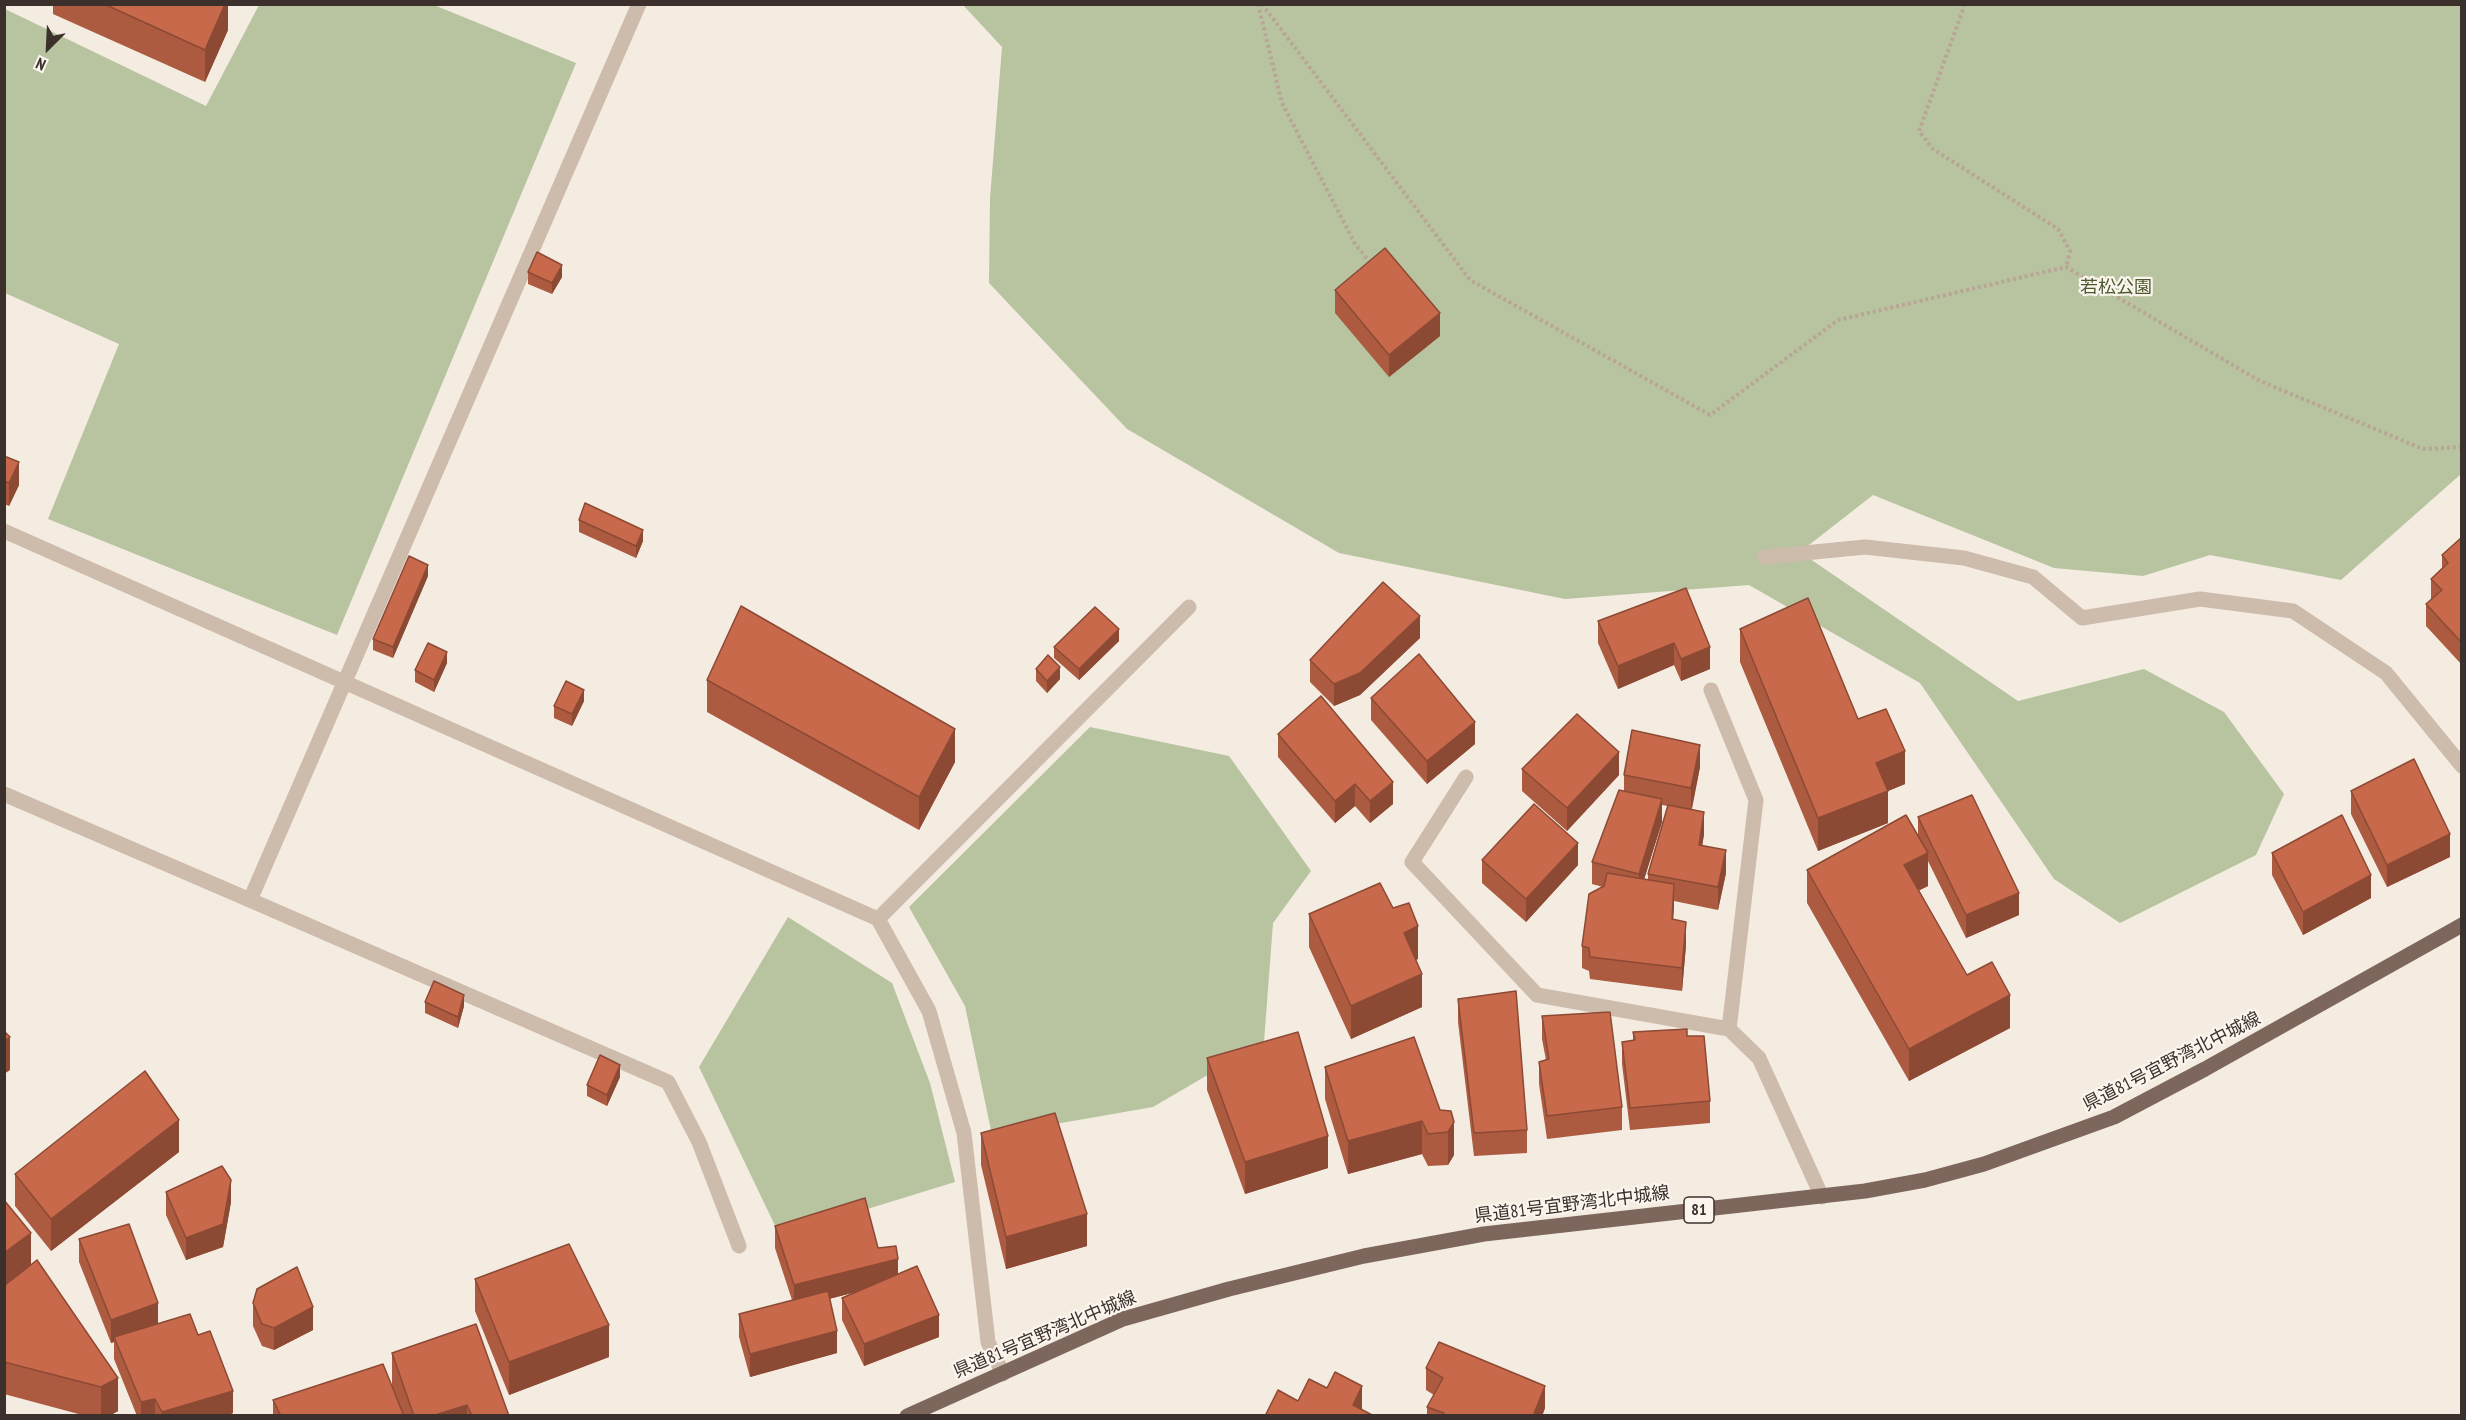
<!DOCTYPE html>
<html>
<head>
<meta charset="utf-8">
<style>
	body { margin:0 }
	#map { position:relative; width:2466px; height:1420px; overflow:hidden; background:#f4ebe1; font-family:"PT Sans Narrow",sans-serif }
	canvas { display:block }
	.frame { position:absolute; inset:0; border:6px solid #3b302b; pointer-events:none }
	.north { position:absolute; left:18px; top:18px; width:60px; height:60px; -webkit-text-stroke:4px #fbf5ee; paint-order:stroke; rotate:204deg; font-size:16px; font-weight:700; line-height:24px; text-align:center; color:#3b302b }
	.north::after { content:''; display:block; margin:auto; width:21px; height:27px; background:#3b302b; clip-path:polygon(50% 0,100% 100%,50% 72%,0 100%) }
</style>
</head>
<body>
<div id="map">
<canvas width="2466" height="1420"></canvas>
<div class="frame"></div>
<div class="north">N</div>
</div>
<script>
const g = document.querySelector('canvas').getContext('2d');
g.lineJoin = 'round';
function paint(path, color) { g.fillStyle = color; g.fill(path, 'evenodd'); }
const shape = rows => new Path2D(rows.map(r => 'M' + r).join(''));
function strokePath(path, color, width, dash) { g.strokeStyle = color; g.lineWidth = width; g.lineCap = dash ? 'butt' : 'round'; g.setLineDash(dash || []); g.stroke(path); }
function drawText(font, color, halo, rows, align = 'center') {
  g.font = font + ' "PT Sans Narrow","Noto Sans JP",sans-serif'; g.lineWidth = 4.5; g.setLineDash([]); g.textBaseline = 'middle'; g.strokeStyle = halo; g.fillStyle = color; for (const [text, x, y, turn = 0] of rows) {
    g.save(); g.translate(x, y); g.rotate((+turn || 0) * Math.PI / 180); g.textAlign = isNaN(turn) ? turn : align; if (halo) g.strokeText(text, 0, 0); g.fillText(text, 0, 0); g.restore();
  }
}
paint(shape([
	[259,5,434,5,576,63,337,635,48,519,119,344,5,293,5,9,206,106],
	[963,5,2461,5,2461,474,2341,580,2210,555,2143,576,2054,568,1873,495,1800,552,2018,701,2144,669,2224,712,2284,794,2256,855,2120,923,2054,879,1920,683,1749,585,1565,599,1339,553,1127,429,989,283,990,199,1002,47],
	[1090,727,1229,756,1311,871,1273,923,1264,1042,1153,1107,992,1135,965,1006,909,907],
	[788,917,892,983,930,1083,955,1182,780,1236,699,1067]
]), '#b8c4a0');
strokePath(shape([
	[1258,4,1282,103,1355,244,1372,265],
	[1262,4,1470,280,1710,415,1838,320,2066,267,2260,381,2423,449,2462,447],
	[1965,4,1919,131,1933,149,2058,229,2070,251,2066,267]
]), '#b9a596', 4, [3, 3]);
strokePath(shape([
	[1764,557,1865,547,1964,558,2033,577,2082,618,2200,599,2293,611,2386,673,2462,766]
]), '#cdbbac', 15);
strokePath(shape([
	[4,531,878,919,929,1011,964,1133,988,1342,1003,1374],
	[1711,690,1756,800,1729,1029,1759,1058,1822,1197],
	[1466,777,1412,862,1537,995,1729,1029],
	[4,794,250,900,639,4],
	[250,900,668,1082,699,1142,739,1246],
	[878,919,1189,607]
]), '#cdbbac', 15);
strokePath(shape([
	[907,1416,1123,1319,1229,1289,1364,1256,1484,1234,1865,1191,1925,1180,1984,1164,2114,1117,2205,1069,2462,925]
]), '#7d675c', 15);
paint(shape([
	[53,4,228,4,228,30,205,82,53,14],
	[528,272,562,277,552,294,528,284],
	[1335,290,1440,336,1389,377,1335,313],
	[4,456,19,485,9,506,4,504],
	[579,520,643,541,636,558,579,532],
	[2462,537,2462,665,2426,626,2426,604,2431,600,2431,579,2442,568,2442,555],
	[428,576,393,658,373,650,373,639],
	[1686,588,1710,669,1681,681,1674,665,1618,689,1598,643,1598,621],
	[1740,629,1858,719,1905,784,1888,791,1888,823,1818,851,1740,662],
	[1420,638,1360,695,1334,706,1310,682,1310,660],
	[1119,641,1079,680,1054,658,1054,647],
	[447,663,434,692,415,682,415,670],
	[1036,669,1060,679,1047,693,1036,681],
	[707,680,955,762,919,830,707,712],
	[1371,698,1475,744,1427,784,1371,720],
	[584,701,572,726,554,718,554,706],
	[1278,734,1393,804,1370,823,1355,806,1335,823,1278,757],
	[1700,767,1692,809,1704,834,1702,846,1726,873,1718,910,1674,901,1673,919,1686,945,1682,991,1590,979,1589,971,1582,968,1582,946,1603,887,1592,884,1592,862,1624,791,1624,775],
	[1662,805,1668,806,1648,874,1648,880,1644,879,1662,822],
	[1522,769,1619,775,1567,831,1522,791],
	[2351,791,2450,857,2387,887,2351,814],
	[1918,817,2019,915,1966,938,1928,861,1928,886,1919,890,1967,975,2010,1028,1909,1081,1807,903,1807,870,1918,835],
	[2272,853,2371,898,2303,935,2272,875],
	[1482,860,1578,865,1526,922,1482,883],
	[1309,914,1418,959,1415,960,1422,1007,1351,1039,1309,947],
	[1458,999,1527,1130,1527,1153,1474,1156,1458,1022],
	[425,1002,464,1006,458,1028,425,1013],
	[1542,1016,1622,1107,1622,1130,1547,1139,1539,1084,1539,1062,1546,1060,1542,1039],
	[1633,1032,1687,1036,1710,1101,1710,1123,1630,1130,1622,1064,1622,1042,1633,1040],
	[1207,1058,1328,1168,1245,1194,1207,1090],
	[1325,1067,1440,1110,1451,1111,1454,1155,1448,1165,1428,1166,1422,1154,1348,1174,1325,1099],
	[620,1077,607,1106,587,1096,587,1085],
	[981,1133,1087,1246,1006,1269,981,1165],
	[179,1152,51,1251,15,1206,15,1174],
	[166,1192,231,1202,223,1247,186,1260,166,1215],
	[4,1200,31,1265,118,1411,109,1416,86,1416,4,1394,4,1286,19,1275,4,1286],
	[775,1226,878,1248,898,1274,939,1337,864,1366,842,1320,842,1298,856,1292,829,1299,837,1353,750,1377,739,1337,739,1314,792,1300,775,1248],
	[79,1239,158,1323,198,1335,233,1413,226,1416,137,1416,114,1359,114,1342,111,1343,79,1262],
	[475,1279,609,1357,509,1395,475,1311],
	[253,1303,313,1330,274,1350,262,1346,253,1326],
	[392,1353,509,1416,273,1416,273,1400,392,1385],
	[1426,1368,1545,1408,1542,1416,1427,1416,1427,1407,1434,1395,1426,1390]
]), '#ac5a40');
paint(shape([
	[225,4,228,4,228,30,205,82,205,50],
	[562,265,562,277,552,294,552,283],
	[1440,313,1440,336,1389,377,1389,355],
	[19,462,19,485,9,506,9,483],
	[643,530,643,541,636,558,636,546],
	[428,565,428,576,393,658,393,647],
	[1420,616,1420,638,1360,695,1334,706,1334,684],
	[1119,629,1119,641,1079,680,1079,669],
	[1674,643,1674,665,1618,689,1618,666],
	[1710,647,1710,669,1681,681,1681,659],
	[447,652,447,663,434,692,434,680],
	[1060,667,1060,679,1047,693,1047,681],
	[584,690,584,701,572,726,572,714],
	[1475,722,1475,744,1427,784,1427,761],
	[955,729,955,762,919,830,919,797],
	[1700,745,1700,767,1691,811,1691,788],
	[1905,751,1905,784,1888,791,1888,823,1818,851,1818,818,1876,763],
	[1619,752,1619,775,1567,831,1567,808],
	[1393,782,1393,804,1370,823,1370,801],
	[1355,784,1355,806,1335,823,1335,801],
	[1662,799,1662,822,1639,896,1639,874],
	[1704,812,1704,834,1699,867,1699,845],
	[2450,834,2450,857,2387,887,2387,865],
	[1578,843,1578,865,1526,922,1526,899],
	[1726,850,1726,873,1718,910,1718,887],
	[1928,853,1928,886,1904,898,1904,865],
	[2371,875,2371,898,2303,935,2303,912],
	[1674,884,1674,906,1672,941,1672,919],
	[2019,893,2019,915,1966,938,1966,915],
	[1686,922,1686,945,1682,991,1682,968],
	[1418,926,1418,959,1404,965,1404,933],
	[1422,974,1422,1007,1351,1039,1351,1006],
	[464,995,464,1006,458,1028,458,1017],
	[2010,995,2010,1028,1909,1081,1909,1049],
	[10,1037,10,1070,4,1074,4,1041],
	[620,1065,620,1077,607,1106,607,1095],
	[179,1120,179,1152,51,1251,51,1219],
	[1422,1121,1422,1154,1348,1174,1348,1141],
	[1454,1122,1454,1155,1448,1165,1448,1132],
	[1328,1136,1328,1168,1245,1194,1245,1162],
	[231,1180,231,1202,223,1247,186,1260,186,1238],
	[1087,1214,1087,1246,1006,1269,1006,1237],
	[31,1233,31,1266,4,1286,4,1253],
	[898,1259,898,1281,794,1308,794,1285],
	[158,1303,158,1326,114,1337,114,1342,111,1343,111,1320],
	[313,1307,313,1330,274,1350,274,1328],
	[939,1315,939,1337,864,1366,864,1344],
	[609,1325,609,1357,509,1395,509,1362],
	[837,1331,837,1353,750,1377,750,1354],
	[118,1378,118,1411,109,1416,101,1416,101,1387],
	[1362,1386,1362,1416,1353,1405],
	[1545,1386,1545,1408,1542,1416,1533,1416],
	[233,1391,233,1413,226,1416,162,1416,162,1412],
	[155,1399,155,1416,141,1416,141,1402],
	[467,1405,467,1416,432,1416,432,1415]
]), '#8c4a34');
const building = shape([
	[104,4,225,4,205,50,104,4],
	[1385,248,1440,313,1389,355,1335,290,1385,248],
	[537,252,562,265,552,283,528,272,537,252],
	[4,456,19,462,9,483,4,481,4,456],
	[585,503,643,530,636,546,579,520,585,503],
	[2462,537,2462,643,2426,604,2442,590,2431,579,2448,563,2442,555,2462,537],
	[409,556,428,565,393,647,373,639,409,556],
	[1383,582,1420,616,1360,673,1334,684,1310,660,1383,582],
	[1686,588,1710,647,1681,659,1674,643,1618,666,1598,621,1686,588],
	[1808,598,1858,719,1886,709,1905,751,1876,763,1888,791,1818,818,1740,629,1808,598],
	[741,606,955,729,919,797,707,680,741,606],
	[1095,607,1119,629,1079,669,1054,647,1095,607],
	[428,643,447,652,434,680,415,670,428,643],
	[1419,654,1475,722,1427,761,1371,698,1419,654],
	[1048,655,1060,667,1047,681,1036,669,1048,655],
	[566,681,584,690,572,714,554,706,566,681],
	[1321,696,1393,782,1370,801,1355,784,1335,801,1278,734,1321,696],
	[1577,714,1619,752,1567,808,1522,769,1577,714],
	[1632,730,1700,745,1691,788,1624,775,1632,730],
	[2414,759,2450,834,2387,865,2351,791,2414,759],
	[1619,790,1662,799,1639,874,1592,862,1619,790],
	[1972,795,2019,893,1966,915,1918,817,1972,795],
	[1534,804,1578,843,1526,899,1482,860,1534,804],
	[1668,805,1704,812,1699,845,1726,850,1718,887,1648,874,1668,805],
	[1906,815,1928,853,1904,865,1967,975,1992,962,2010,995,1909,1049,1807,870,1906,815],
	[2342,815,2371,875,2303,912,2272,853,2342,815],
	[1607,873,1674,884,1672,919,1686,922,1682,968,1590,957,1589,948,1582,946,1589,894,1604,886,1607,873],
	[1380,883,1393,908,1409,903,1418,926,1404,933,1422,974,1351,1006,1309,914,1380,883],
	[434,981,464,995,458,1017,425,1002,434,981],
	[1516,991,1527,1130,1474,1133,1458,999,1516,991],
	[1610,1012,1622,1107,1547,1116,1539,1062,1549,1059,1542,1016,1610,1012],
	[1687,1029,1687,1036,1704,1036,1710,1101,1630,1108,1622,1042,1635,1040,1633,1032,1687,1029],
	[4,1031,10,1037,4,1041,4,1031],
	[1298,1032,1328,1136,1245,1162,1207,1058,1298,1032],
	[1414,1037,1440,1110,1451,1111,1454,1122,1448,1132,1428,1134,1422,1121,1348,1141,1325,1067,1414,1037],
	[600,1055,620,1065,607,1095,587,1085,600,1055],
	[145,1071,179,1120,51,1219,15,1174,145,1071],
	[1055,1113,1087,1214,1006,1237,981,1133,1055,1113],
	[222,1166,231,1180,223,1224,186,1238,166,1192,222,1166],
	[865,1198,878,1248,896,1246,898,1259,794,1285,775,1226,865,1198],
	[4,1200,31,1233,4,1253,4,1200],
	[129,1224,158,1303,111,1320,79,1239,129,1224],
	[569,1244,609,1325,509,1362,475,1279,569,1244],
	[37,1260,118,1378,101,1387,4,1362,4,1286,37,1260],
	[917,1266,939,1315,864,1344,842,1298,917,1266],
	[297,1267,313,1307,274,1328,262,1324,253,1303,257,1289,297,1267],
	[828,1291,837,1331,750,1354,739,1314,828,1291],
	[190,1314,198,1335,210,1331,233,1391,162,1412,155,1399,141,1402,114,1337,190,1314],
	[476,1324,509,1416,472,1416,467,1405,432,1416,414,1416,392,1353,476,1324],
	[1439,1342,1545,1386,1533,1416,1444,1416,1444,1413,1427,1407,1443,1378,1426,1368,1439,1342],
	[383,1364,404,1416,281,1416,273,1400,383,1364],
	[1335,1372,1362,1386,1353,1405,1374,1416,1265,1416,1278,1390,1298,1401,1309,1379,1327,1388,1335,1372]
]);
paint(building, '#c8694b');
strokePath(building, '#8c4a34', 1.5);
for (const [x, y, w] of [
	[1699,1210,30]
]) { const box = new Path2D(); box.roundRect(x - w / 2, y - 13, w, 26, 4.5); g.fillStyle = '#fbf5ee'; g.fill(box); strokePath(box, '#3b302b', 1.5); }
drawText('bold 16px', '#3b302b', null, [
	["81",1699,1210]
]);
drawText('18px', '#4a5a2e', '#fbf5ee', [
	["若松公園",2116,288]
]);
drawText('18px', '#3b302b', '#fbf5ee', [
	["県道81号宜野湾北中城線",2172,1062,-27],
	["県道81号宜野湾北中城線",1572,1205,-7],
	["県道81号宜野湾北中城線",1045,1335,-23]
]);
</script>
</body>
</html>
